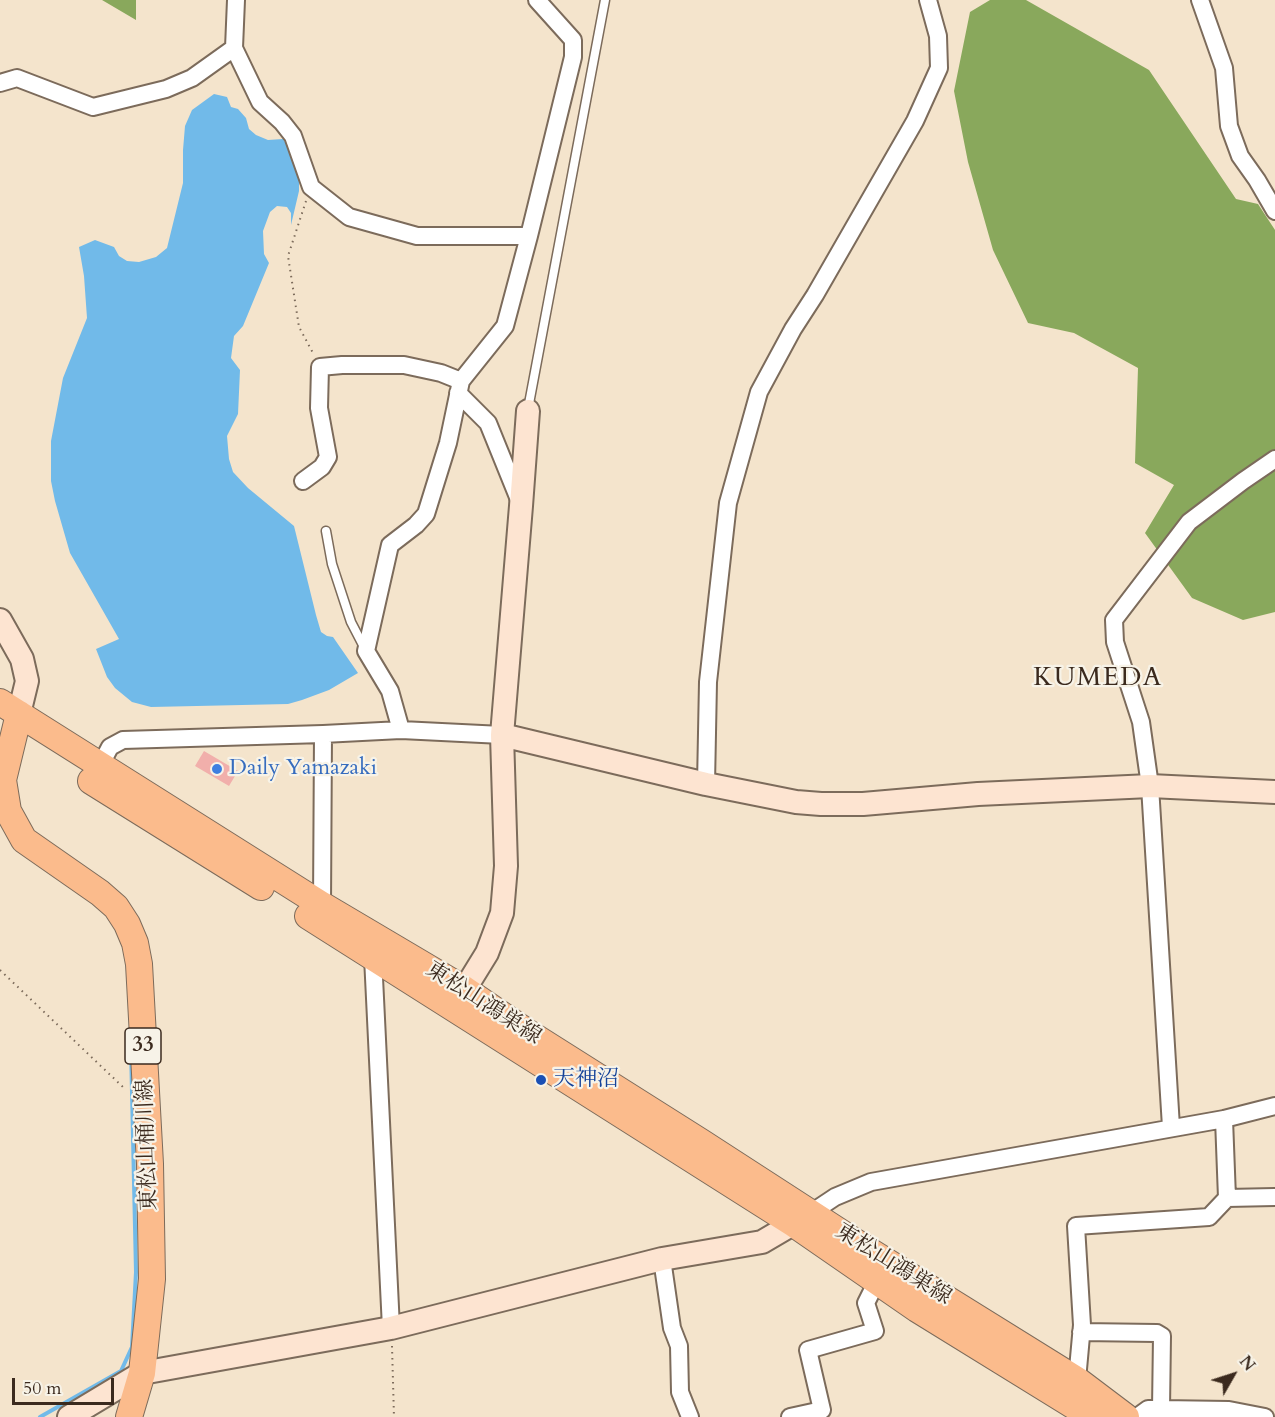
<!DOCTYPE html>
<html>
<head>
<meta charset="utf-8">
<style>
	body { margin:0 }
	#map { position:relative; width:1275px; height:1417px; overflow:hidden; background:#f4e4cc; font-family:Cardo,serif }
	canvas { display:block }
	.north { position:absolute; left:1203px; top:1345px; width:60px; height:60px; -webkit-text-stroke:4px #f7f3e8; paint-order:stroke; rotate:51deg; font-size:16px; font-weight:700; line-height:24px; text-align:center; color:#3b2a1e }
	.north::after { content:''; display:block; margin:auto; width:21px; height:27px; background:#3b2a1e; clip-path:polygon(50% 0,100% 100%,50% 72%,0 100%) }
	.scale { position:absolute; left:12px; top:1378px; width:102px; height:27px; box-sizing:border-box; border:3px solid #3b2a1e; border-top:0; padding-left:8px; font-size:18px; line-height:21px; white-space:nowrap; color:#3b2a1e; -webkit-text-stroke:4px #f7f3e8; paint-order:stroke }
</style>
</head>
<body>
<div id="map">
<canvas width="1275" height="1417"></canvas>
<div class="north">N</div>
<div class="scale">50 m</div>
</div>
<script>
const g = document.querySelector('canvas').getContext('2d');
g.lineJoin = 'round';
function paint(path, color) { g.fillStyle = color; g.fill(path, 'evenodd'); }
const shape = rows => new Path2D(rows.map(r => 'M' + r).join(''));
function strokePath(path, color, width, dash) { g.strokeStyle = color; g.lineWidth = width; g.lineCap = dash ? 'butt' : 'round'; g.setLineDash(dash || []); g.stroke(path); }
function drawText(font, color, halo, rows, align = 'center') {
  g.font = font + ' Cardo,"Noto Serif JP",serif'; g.lineWidth = 4.5; g.setLineDash([]); g.textBaseline = 'middle'; g.strokeStyle = halo; g.fillStyle = color; for (const [text, x, y, turn = 0] of rows) {
    g.save(); g.translate(x, y); g.rotate((+turn || 0) * Math.PI / 180); g.textAlign = isNaN(turn) ? turn : align; if (halo) g.strokeText(text, 0, 0); g.fillText(text, 0, 0); g.restore();
  }
}
paint(shape([
	[102,0,136,0,136,20],
	[990,0,1026,0,1149,70,1236,199,1258,204,1275,230,1275,612,1243,620,1192,598,1145,533,1174,485,1135,463,1138,368,1074,333,1028,323,993,250,968,162,954,91,970,12]
]), '#89a85c');
paint(shape([
	[214,94,227,97,231,107,238,109,246,118,249,129,256,135,268,140,283,139,293,153,299,172,299,191,291,225,291,213,287,207,277,206,270,212,263,231,264,254,269,263,243,326,234,336,231,358,240,370,238,414,227,436,229,459,233,472,248,488,294,526,316,615,321,632,327,636,333,637,358,673,329,690,302,700,288,704,151,707,132,702,115,688,107,677,96,649,119,639,70,553,55,501,51,481,51,441,63,378,87,318,84,276,79,247,95,240,114,247,119,256,127,261,139,262,156,257,167,248,183,183,183,150,185,126,192,110]
]), '#71bae9');
strokePath(shape([
	[40,1417,121,1371,132,1347,136,1272,131,1047]
]), '#71bae9', 4);
paint(shape([
	[204,751,238,771,229,786,195,766]
]), '#f1afab');
const lane = shape([
	[528,409,605,0],
	[326,531,332,564,351,622,365,649]
]);
const street = shape([
	[236,0,234,48,260,102,282,122,293,136,311,187,349,217,417,236,529,236],
	[1200,0,1224,68,1229,126,1240,156,1257,180,1275,211],
	[0,83,17,78,93,107,166,89,192,78,234,48],
	[458,393,488,423,520,502],
	[303,481,322,467,328,457,319,408,320,367,342,365,404,365,441,373,461,381],
	[401,730,390,691,366,651,390,545,416,525,426,514,448,443,461,381,505,326,529,236,573,57,573,40,537,0],
	[100,766,110,747,123,740,323,734,401,730,502,735],
	[706,784,708,682,728,503,759,392,793,329,815,295,915,121,939,68,938,36,928,0],
	[322,905,323,734],
	[373,957,391,1328],
	[1224,1119,1227,1198,1275,1197],
	[1171,1127,1150,786,1141,722,1115,642,1114,620,1189,522,1243,481,1275,459],
	[811,1213,835,1197,871,1182,1224,1119,1275,1106],
	[662,1259,672,1328,679,1346,680,1392,690,1417],
	[1081,1332,1157,1333,1162,1336,1161,1409,1148,1409,1137,1417],
	[1077,1380,1082,1325,1076,1226,1209,1217,1227,1198],
	[1161,1409,1229,1410,1265,1417],
	[790,1417,822,1410,808,1350,875,1331,866,1303,877,1281]
]);
const secondary = shape([
	[0,620,22,659,27,681,19,714],
	[502,735,706,784,796,802,821,804,863,804,978,794,1150,786,1275,792],
	[455,1005,487,953,502,913,506,866,502,735,521,506,528,411],
	[69,1417,142,1373,391,1328,662,1259,762,1242,808,1215]
]);
const primary = shape([
	[0,702,322,905,464,989,527,1032,701,1142,863,1247,1077,1380,1126,1417],
	[19,714,3,780,8,811,24,840,100,893,116,907,127,924,135,943,139,964,150,1164,152,1279,142,1373,129,1417],
	[91,781,261,887],
	[308,916,794,1224,917,1309,1092,1417]
]);
strokePath(lane, '#7c6b5b', 11);
strokePath(street, '#7c6b5b', 20);
strokePath(secondary, '#7c6b5b', 26);
strokePath(primary, '#7c6b5b', 28);
strokePath(shape([
	[306,201,288,256,299,327,313,353],
	[0,970,125,1089],
	[392,1346,394,1417]
]), '#7c6b5b', 2, [1.5, 4.5]);
strokePath(lane, '#fff', 8);
strokePath(street, '#fff', 16);
strokePath(secondary, '#fde4d1', 22);
strokePath(primary, '#fbbb8c', 26);
for (const [x, y, r, color] of [
	[217,769,6,"#3f7fe0"],
	[541,1080,6,"#1a4fb4"]
]) { const dot = new Path2D(); dot.arc(x, y, r, 0, 2 * Math.PI); g.fillStyle = color; g.fill(dot); strokePath(dot, '#f7f3e8', 2); }
for (const [x, y, w] of [
	[143,1046,36]
]) { const box = new Path2D(); box.roundRect(x - w / 2, y - 18, w, 36, 4.5); g.fillStyle = '#f7f3e8'; g.fill(box); strokePath(box, '#3b2a1e', 1.5); }
drawText('bold 21px', '#3b2a1e', null, [
	["33",143,1046]
]);
drawText('22px', '#366cbe', '#f7f3e8', [
	["Daily Yamazaki",229,769]
], 'left');
drawText('22px', '#3b2a1e', '#f7f3e8', [
	["東松山鴻巣線",483,1004,33],
	["東松山桶川線",148,1145,-92],
	["東松山鴻巣線",893,1265,32]
]);
drawText('22px', '#164399', '#f7f3e8', [
	["天神沼",553,1080]
], 'left');
g.letterSpacing = '1.5px';
drawText('26px', '#3b2a1e', '#f7f3e8', [
	["KUMEDA",1098,679]
]);
g.letterSpacing = '0px';
</script>
</body>
</html>
